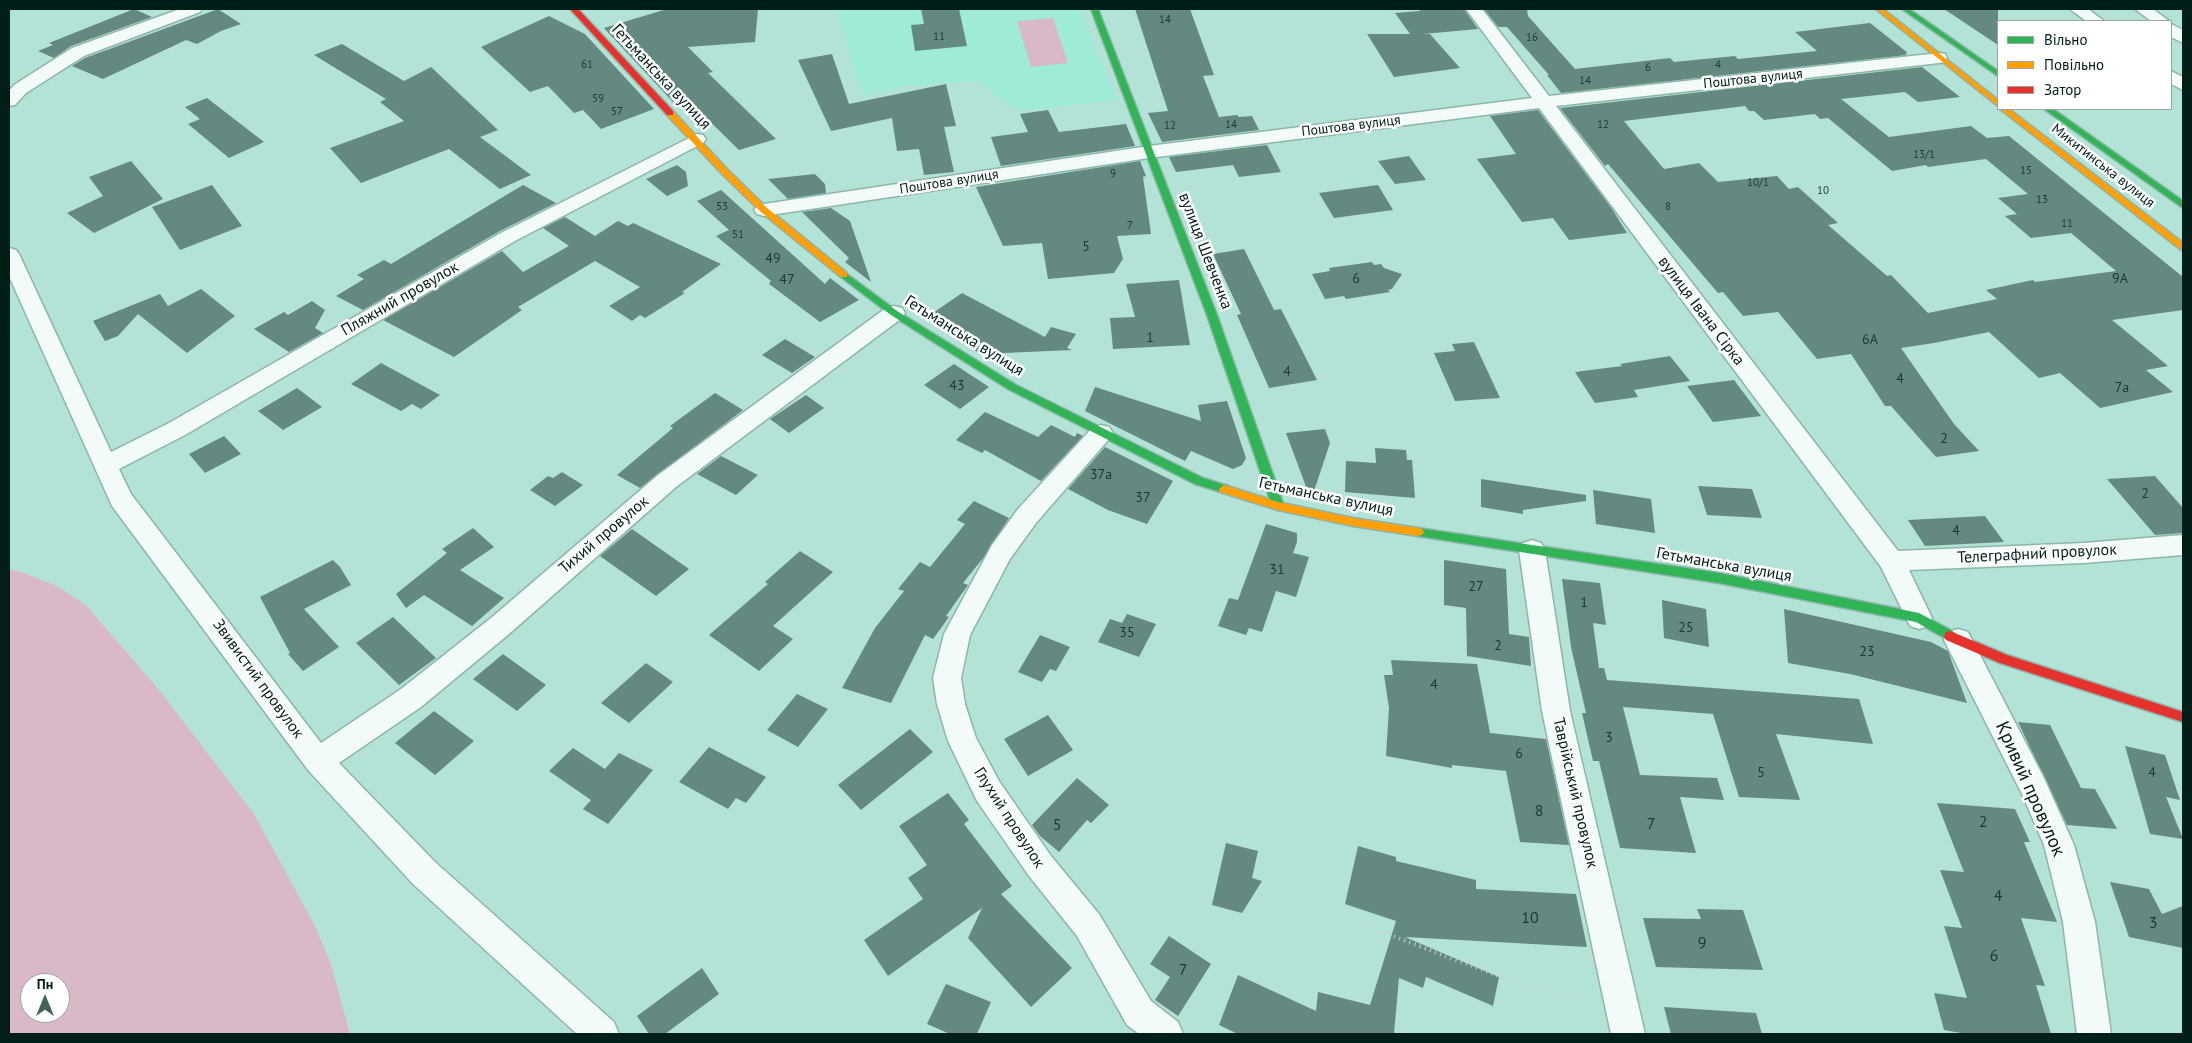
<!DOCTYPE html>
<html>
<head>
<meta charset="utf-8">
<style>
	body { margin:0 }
	#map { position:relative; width:2192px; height:1043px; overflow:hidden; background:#b2e3d6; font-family:"PT Sans",sans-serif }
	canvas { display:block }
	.frame { position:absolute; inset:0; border:10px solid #021e18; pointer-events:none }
	.legend { position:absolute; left:1997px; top:20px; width:175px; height:90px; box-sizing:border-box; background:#fff; border:1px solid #9aa5a3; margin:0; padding:6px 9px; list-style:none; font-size:15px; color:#021e18 }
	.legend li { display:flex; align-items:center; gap:10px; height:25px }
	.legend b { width:25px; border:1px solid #9aa5a3 }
	.north { position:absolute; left:20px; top:973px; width:50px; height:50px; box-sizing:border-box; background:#fff; border:1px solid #9aa5a3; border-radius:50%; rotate:0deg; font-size:14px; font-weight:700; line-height:20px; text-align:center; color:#021e18 }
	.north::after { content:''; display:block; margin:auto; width:18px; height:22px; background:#40635a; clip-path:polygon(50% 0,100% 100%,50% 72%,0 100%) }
</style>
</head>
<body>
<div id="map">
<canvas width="2192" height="1043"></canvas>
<div class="frame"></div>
<ul class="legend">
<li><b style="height:6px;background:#30b455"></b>Вільно</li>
<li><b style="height:6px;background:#ff9f0a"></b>Повільно</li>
<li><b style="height:6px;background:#e5322d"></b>Затор</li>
</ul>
<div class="north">Пн</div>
</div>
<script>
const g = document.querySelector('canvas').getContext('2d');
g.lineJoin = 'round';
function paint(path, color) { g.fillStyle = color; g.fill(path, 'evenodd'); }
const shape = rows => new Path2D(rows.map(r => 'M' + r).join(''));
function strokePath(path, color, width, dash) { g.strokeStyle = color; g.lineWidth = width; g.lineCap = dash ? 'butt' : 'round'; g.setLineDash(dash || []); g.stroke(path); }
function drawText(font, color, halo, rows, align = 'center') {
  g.font = font + ' "PT Sans",sans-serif'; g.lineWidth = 5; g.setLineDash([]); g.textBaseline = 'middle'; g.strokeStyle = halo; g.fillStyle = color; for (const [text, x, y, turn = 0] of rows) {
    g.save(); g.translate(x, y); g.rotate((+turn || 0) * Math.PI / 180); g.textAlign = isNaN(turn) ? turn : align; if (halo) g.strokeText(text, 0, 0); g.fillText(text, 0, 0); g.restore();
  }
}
paint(shape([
	[837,9,1079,9,1117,100,1017,111,977,81,909,85,863,95]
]), '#9eebd8');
paint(shape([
	[1053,18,1068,63,1031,67,1017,21],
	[9,569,24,573,57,586,86,605,160,691,254,814,314,924,331,964,350,1034,9,1034],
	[30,983,60,983,60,1013,30,1013]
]), '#d9b9c8');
paint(shape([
	[134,9,152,17,71,46,54,58,38,51,53,45,49,43],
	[218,9,241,24,221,31,197,44,186,40,103,79,72,66,85,58],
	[667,9,758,9,755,42,688,47,713,72,708,73,776,139,739,150,686,98,673,102,604,28],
	[921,9,959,9,967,46,915,51,911,25,924,24],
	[1135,9,1190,9,1214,75,1203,76,1219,117,1237,115,1239,117,1252,116,1259,130,1162,142,1148,113,1168,111],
	[1419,9,1464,9,1478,29,1423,34,1430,34,1460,68,1394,77,1367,34,1410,34,1395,13,1420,11],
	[1484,9,1527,9,1528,16,1575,69,1670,58,1674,62,1735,56,1738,59,1817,51,1795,32,1870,23,1908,53,1905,53,1907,55,1561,93,1547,75,1549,75,1507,27,1498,27],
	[1944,9,1998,9,1998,45],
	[549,16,585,34,654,109,601,129,583,110,574,113,548,86,530,92,481,47],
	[342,44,404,81,431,67,498,130,480,137,531,175,500,189,449,149,361,183,330,148,404,121,380,102,386,99,314,55],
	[832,54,849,104,946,84,956,126,944,127,954,172,924,175,919,149,897,151,892,118,831,131,798,60],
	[1922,67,1960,97,1918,102,1905,92,1841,99,1889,137,1971,126,1987,138,2009,136,2183,277,2183,310,2112,320,2168,366,2146,370,2173,392,2100,408,2060,373,2039,378,1989,332,1934,343,1901,348,1954,424,1979,451,1936,457,1891,406,1885,406,1851,354,1817,359,1778,312,1743,316,1723,292,1718,293,1608,164,1605,166,1560,108],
	[1745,106,1749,111,1754,111,1764,120,1815,114,1820,119,1828,118,1892,171,1926,165,1928,167,1986,159,2028,194,1998,198,2017,214,2005,216,2031,238,2071,233,2116,271,2035,282,2033,280,1986,290,1997,299,1928,313,1891,275,1887,276,1828,225,1838,223,1798,187,1789,189,1777,176,1718,182,1699,163,1664,169,1624,121],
	[207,98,264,142,229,158,188,124,200,119,185,107],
	[1048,110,1059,132,1126,124,1135,146,1001,166,991,137,1028,132,1020,114],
	[1538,110,1612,209,1627,233,1569,240,1553,218,1522,222,1477,159,1516,154,1490,116],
	[1267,145,1281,172,1239,177,1233,165,1176,172,1169,157],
	[1409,156,1426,180,1395,184,1378,161],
	[131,161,163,199,94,233,67,213,103,196,89,177],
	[1140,161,1146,176,1143,177,1151,234,1117,236,1123,259,1114,273,1048,279,1042,243,1003,246,976,187],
	[677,165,686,172,688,186,667,196,646,179],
	[815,174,825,184,826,193,788,199,768,179],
	[212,185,242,226,180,250,152,207],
	[523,185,556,203,500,231,363,310,336,296,364,279,357,275,384,260,391,264],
	[1378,185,1393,210,1334,218,1319,193],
	[721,190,825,284,830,278,859,300,820,322,769,284,771,281,716,236,729,230,697,201],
	[831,208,850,221,871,282,845,262,849,258,802,212],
	[565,217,595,236,618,221,628,226,633,223,721,264,682,292,685,293,645,318,640,315,632,321,609,306,640,287,595,261,518,307,522,310,454,357,383,320,502,251,523,272,569,246,543,228],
	[1244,249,1274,310,1281,309,1317,380,1269,388,1237,315,1241,314,1213,254],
	[1372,262,1374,265,1381,264,1384,268,1402,274,1392,289,1388,290,1390,292,1346,299,1344,296,1325,299,1312,274,1330,271,1329,268],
	[1179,280,1190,345,1113,349,1110,318,1135,317,1126,284],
	[201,289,235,316,187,353,138,314,118,336,105,341,93,321,160,294,168,306],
	[962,293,1045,337,1051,327,1076,334,1067,348,1072,350,981,354,974,350,983,344,930,315],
	[312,301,325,310,315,328,323,333,289,352,254,329,284,312,288,315],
	[785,339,815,357,792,373,762,355],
	[1474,342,1500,398,1455,401,1434,353,1455,351,1452,344],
	[1670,356,1690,381,1634,390,1638,397,1595,403,1575,372,1622,366,1620,364],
	[381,363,440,395,421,409,412,404,401,411,351,384],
	[954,364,989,387,960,409,924,385],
	[1734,380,1761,416,1713,422,1687,386],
	[1095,387,1201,421,1198,405,1227,401,1246,458,1242,465,1233,469,1191,451,1185,461,1085,411],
	[297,388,322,407,283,430,258,411],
	[715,393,743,410,640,488,617,475,673,428,670,426],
	[806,395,824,408,789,433,770,419],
	[985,412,1038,437,1051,425,1075,437,1077,433,1083,436,1041,481,985,450,982,453,956,440],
	[1325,429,1330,443,1311,500,1286,433],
	[224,436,241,454,205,473,189,454],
	[1105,447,1173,481,1147,524,1108,510,1068,489],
	[1375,448,1406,450,1407,460,1412,460,1415,498,1345,492,1346,461,1376,463],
	[721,456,758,475,736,495,697,474],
	[562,472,583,485,555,506,530,490,548,476,553,478],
	[2155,476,2183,508,2183,533,2155,535,2107,479],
	[1481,479,1586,495,1586,501,1523,510,1523,514,1481,507],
	[1698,486,1752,489,1762,518,1707,515],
	[1593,490,1651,499,1655,533,1596,524],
	[974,501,1009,518,984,557,963,583,968,585,946,616,949,617,933,639,925,635,891,703,842,688,875,628,904,591,898,589,920,562,930,567,965,524,957,520],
	[1985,516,2004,542,1925,546,1908,520],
	[1266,524,1297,533,1297,542,1293,553,1309,557,1296,597,1276,591,1262,632,1249,628,1246,635,1218,626,1229,598,1238,600],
	[473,528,494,547,460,570,504,598,472,626,424,595,406,608,396,594,447,553,442,549],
	[632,529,689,569,656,596,600,556],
	[800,551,833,572,773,626,793,639,759,671,709,635,768,584,765,582],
	[333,560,340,567,351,585,304,609,339,647,303,671,288,654,290,653,260,597],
	[1444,560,1506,569,1509,634,1529,637,1531,666,1467,656,1466,608,1444,605],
	[1562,579,1600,583,1606,625,1593,623,1599,668,1604,668,1607,680,1859,699,1873,744,1776,734,1800,800,1739,797,1713,714,1623,707,1640,775,1717,778,1724,800,1680,797,1696,853,1620,848,1599,761,1593,761,1582,713,1586,713,1571,647],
	[1662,600,1706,609,1709,647,1664,638],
	[1784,609,1931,642,1948,651,1967,703,1850,674,1788,663],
	[1127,614,1156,624,1139,657,1098,642,1110,619,1122,623],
	[393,617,436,658,399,685,356,643],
	[1040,635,1070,647,1056,671,1050,669,1042,682,1018,672],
	[503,654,546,685,517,711,473,679],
	[1391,660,1477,664,1490,733,1546,739,1569,845,1520,842,1506,771,1452,765,1452,768,1386,756,1389,708,1384,675,1393,675],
	[646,663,673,682,629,723,601,703],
	[797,694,828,709,798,747,767,730],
	[434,711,474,741,435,775,395,743],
	[1048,715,1073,750,1028,776,1004,739],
	[2018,722,2050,725,2081,788,2095,789,2117,829,2067,825],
	[910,729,933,752,861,810,838,785],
	[2125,746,2165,755,2180,800,2166,797,2183,839,2150,834],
	[709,747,766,777,746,803,736,798,728,809,679,782],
	[573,748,605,769,619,753,653,770,608,824,583,809,591,800,549,771],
	[1077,778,1109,805,1091,823,1087,820,1059,852,1040,836,1032,825],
	[948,793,969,820,964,824,1012,886,1001,894,1072,968,1031,1007,968,938,982,908,888,976,864,940,923,899,908,878,927,865,899,826],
	[1937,803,2015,809,2030,842,2024,842,2057,922,2021,918,2045,986,2036,985,2051,1034,1967,1034,1944,1030,1934,993,1967,998,1944,926,1962,928,1940,870,1964,872],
	[1226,843,1258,851,1252,878,1262,881,1242,913,1212,905],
	[1358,846,1396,857,1396,861,1476,880,1476,889,1576,894,1587,947,1405,937,1499,977,1493,1006,1426,977,1423,988,1399,978,1394,1034,1238,1034,1219,1025,1238,975,1316,1011,1318,992,1370,1005,1396,921,1345,904],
	[2110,882,2149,889,2162,914,2183,906,2183,948,2129,937],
	[1697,909,1743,910,1763,970,1656,967,1643,918,1701,919],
	[1169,936,1211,964,1178,1016,1155,1000,1170,977,1150,964],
	[702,968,719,994,665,1034,649,1034,637,1016],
	[946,984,991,1002,977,1034,950,1034,927,1024],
	[1664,1007,1756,1013,1762,1034,1671,1034]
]), '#648980');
const street = shape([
	[180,9,202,9,200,12,84,56,26,93,15,105,9,106,9,91,14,85,72,48,180,9],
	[1466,9,1482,9,1549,96,1939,53,1945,54,1947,58,1945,62,1939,63,1556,106,1898,551,2084,543,2183,535,2183,555,2084,563,1909,570,1932,618,1928,626,1919,629,1910,626,1881,567,1539,108,1149,158,764,216,757,214,754,210,757,206,764,204,1149,146,1532,98,1466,9],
	[2070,9,2088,9,2104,21,2086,21,2070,9],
	[2135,9,2153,9,2169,21,2151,21,2135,9],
	[2171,24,2183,30,2183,43,2171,37,2171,24],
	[2171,71,2183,77,2183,90,2171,84,2171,71],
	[697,134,703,135,706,139,703,143,515,241,185,435,119,469,131,494,321,743,401,689,491,618,658,475,886,308,894,306,902,308,905,313,902,318,676,487,509,634,421,707,339,763,435,862,614,1022,619,1034,577,1034,413,884,308,770,112,506,9,276,9,248,16,250,19,254,111,452,169,423,501,233,697,134],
	[1101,425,1109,427,1113,433,1109,439,1036,523,1010,559,970,635,961,678,965,704,976,738,999,781,1051,856,1099,914,1151,1001,1178,1022,1183,1034,1139,1034,1127,1025,1077,936,1029,876,977,801,948,741,937,704,933,678,944,634,992,545,1018,509,1093,427,1101,425],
	[1532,540,1541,543,1545,550,1570,711,1645,1034,1611,1034,1542,711,1519,550,1523,543,1532,540],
	[1958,629,1968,632,2044,778,2074,845,2095,922,2111,1034,2077,1034,2063,922,2044,845,2022,794,1944,640,1948,632,1958,629]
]);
const fast = shape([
	[1091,9,1098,9,1217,315,1284,506,1282,509,1278,510,1272,506,1207,315,1091,9],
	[1902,9,1909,9,1998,71,1998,76,1902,9],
	[2044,109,2053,109,2183,201,2183,208,2044,109],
	[844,272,897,311,1016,385,1203,478,1228,486,1229,489,1228,492,1224,493,1195,484,1008,389,891,315,841,277,839,275,844,272],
	[1418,528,1719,573,1919,613,1954,632,1956,636,1954,640,1950,641,1916,622,1719,583,1418,536,1414,535,1412,532,1414,529,1418,528]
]);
const slow = shape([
	[1876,9,1883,9,1998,100,1998,106,1876,9],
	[2000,109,2009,109,2183,243,2183,250,2180,249,2000,109],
	[667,111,673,111,728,170,767,208,847,273,847,277,841,277,761,212,722,174,667,115,667,111],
	[1224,485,1278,502,1353,518,1418,528,1422,529,1424,532,1422,535,1418,536,1353,526,1278,510,1220,492,1219,489,1224,485]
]);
const jam = shape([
	[570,9,578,9,673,111,673,115,667,115,570,9],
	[1950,631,2007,655,2183,712,2183,722,2000,663,1946,640,1944,636,1946,632,1950,631]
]);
strokePath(street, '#8eb5ab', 3);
strokePath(fast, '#8eb5ab', 3);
strokePath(slow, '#8eb5ab', 3);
strokePath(jam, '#8eb5ab', 3);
strokePath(shape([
	[1363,925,1531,988,1591,1000]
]), '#c8d7d3', 4, [1, 4.5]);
paint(street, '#f3fbf9');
paint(fast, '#30b455');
paint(slow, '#ff9f0a');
paint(jam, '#e5322d');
drawText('11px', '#1a3932', null, [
	["14",1165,20],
	["11",939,37],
	["16",1532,38],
	["61",587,65],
	["4",1718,65],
	["6",1648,68],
	["14",1585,81],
	["59",598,99],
	["57",617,112],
	["14",1231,125],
	["12",1603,125],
	["12",1170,126],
	["13/1",1924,155],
	["15",2026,171],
	["9",1113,174],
	["10/1",1758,183],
	["10",1823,191],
	["13",2042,200],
	["53",722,207],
	["8",1668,207],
	["11",2067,224],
	["7",1130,226],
	["51",738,235]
]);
drawText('14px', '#021e18', '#fff', [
	["Поштова вулиця",1753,79,-6],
	["Поштова вулиця",1351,126,-7],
	["Микитинська вулиця",2103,166,38],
	["Поштова вулиця",949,182,-9]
]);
drawText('14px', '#1a3932', null, [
	["5",1086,247],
	["49",773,259],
	["6",1356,279],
	["9А",2120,279],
	["47",787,280],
	["1",1150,338],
	["6А",1870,340],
	["4",1287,372],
	["4",1900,379],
	["43",957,386],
	["7а",2122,388],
	["2",1944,439],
	["37а",1101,475],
	["2",2145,494],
	["37",1143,498],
	["4",1956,531],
	["31",1277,570],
	["27",1476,587],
	["1",1584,603],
	["25",1686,628],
	["35",1127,633],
	["2",1498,646],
	["23",1867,652],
	["4",1434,685],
	["3",1609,738],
	["6",1519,754],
	["5",1761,773],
	["4",2152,773]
]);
drawText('16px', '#021e18', '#fff', [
	["Гетьманська вулиця",661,77,47],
	["вулиця Шевченка",1205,251,69],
	["Пляжний провулок",400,299,-30],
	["вулиця Івана Сірка",1701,311,53],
	["Гетьманська вулиця",964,336,32],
	["Гетьманська вулиця",1326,497,12],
	["Тихий провулок",604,535,-40],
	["Телеграфний провулок",2037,554,-3],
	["Гетьманська вулиця",1724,565,10],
	["Звивистий провулок",258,679,54],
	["Таврійський провулок",1575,793,77],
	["Глухий провулок",1009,818,57]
]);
drawText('16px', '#1a3932', null, [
	["8",1539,811],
	["2",1983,822],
	["7",1651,824],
	["5",1057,825],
	["4",1998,896],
	["10",1530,918],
	["3",2153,923],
	["9",1702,943],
	["6",1994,956],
	["7",1183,970]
]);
drawText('19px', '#021e18', '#fff', [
	["Кривий провулок",2030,789,66]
]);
</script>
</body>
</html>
